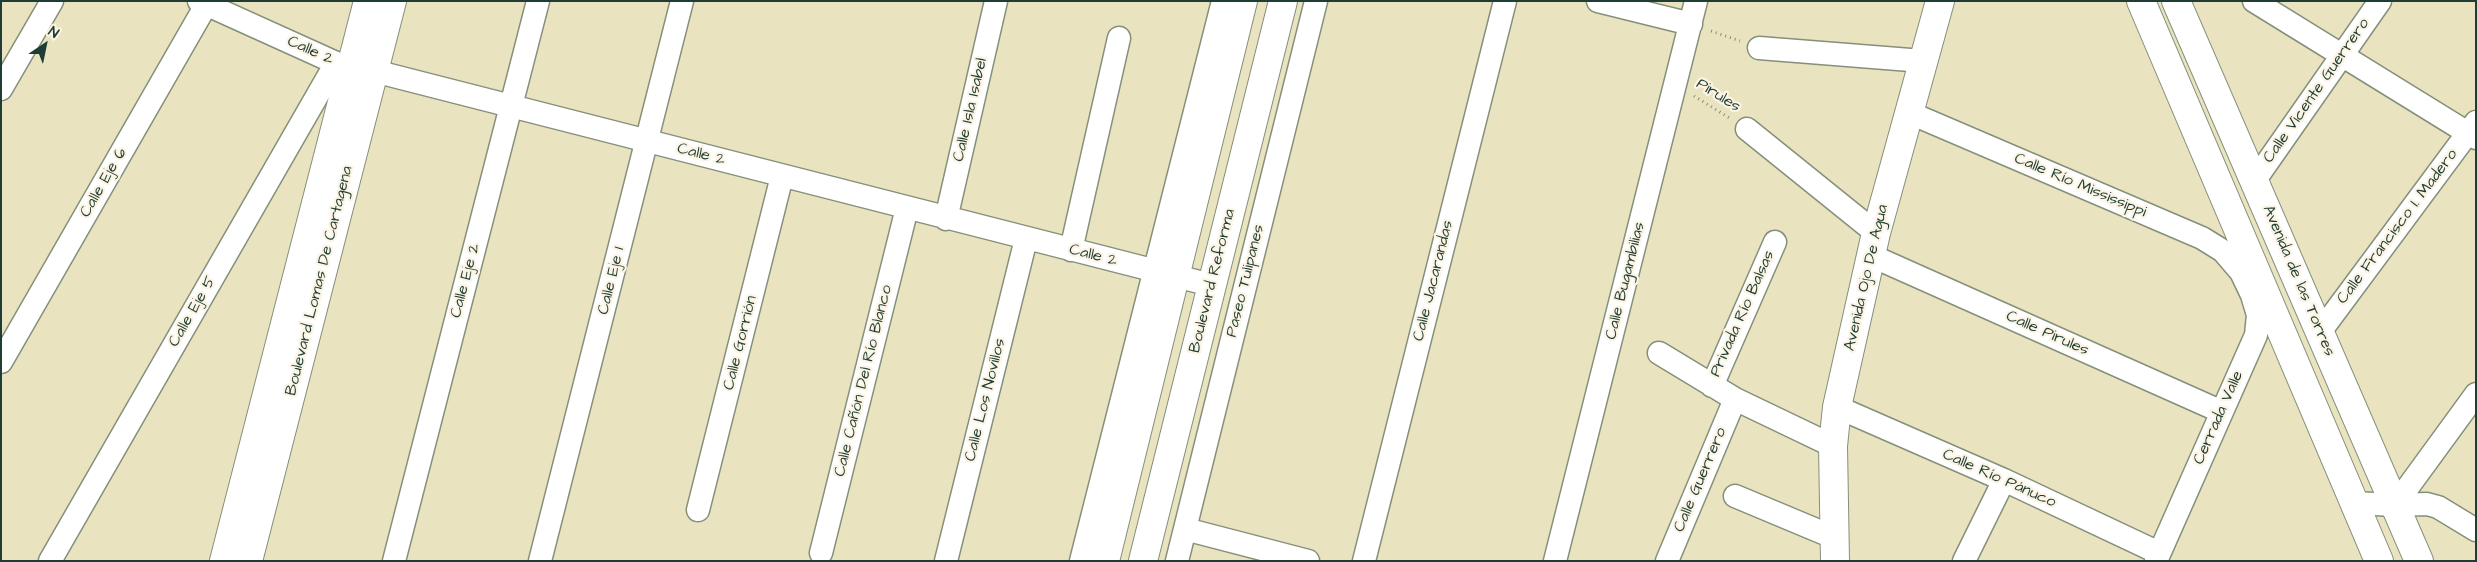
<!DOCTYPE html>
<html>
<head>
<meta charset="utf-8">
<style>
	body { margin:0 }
	#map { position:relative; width:2477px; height:562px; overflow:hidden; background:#eae3c0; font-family:"Architects Daughter",sans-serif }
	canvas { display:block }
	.frame { position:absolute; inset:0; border:2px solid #1f3d34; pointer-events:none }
	.north { position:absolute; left:20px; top:20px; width:50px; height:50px; -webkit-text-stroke:4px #fcf5e5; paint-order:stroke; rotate:34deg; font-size:14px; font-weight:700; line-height:20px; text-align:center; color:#1f3d34 }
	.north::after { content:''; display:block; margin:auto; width:18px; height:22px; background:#1f3d34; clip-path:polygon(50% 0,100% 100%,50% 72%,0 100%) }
</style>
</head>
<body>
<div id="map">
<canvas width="2477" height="562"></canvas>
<div class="frame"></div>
<div class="north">N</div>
</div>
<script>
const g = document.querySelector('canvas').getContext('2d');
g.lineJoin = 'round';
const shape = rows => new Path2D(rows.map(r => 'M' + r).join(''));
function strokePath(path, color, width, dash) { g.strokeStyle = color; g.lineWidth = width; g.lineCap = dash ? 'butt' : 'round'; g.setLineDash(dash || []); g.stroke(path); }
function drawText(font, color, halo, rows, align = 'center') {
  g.font = font + ' "Architects Daughter",sans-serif'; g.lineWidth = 4.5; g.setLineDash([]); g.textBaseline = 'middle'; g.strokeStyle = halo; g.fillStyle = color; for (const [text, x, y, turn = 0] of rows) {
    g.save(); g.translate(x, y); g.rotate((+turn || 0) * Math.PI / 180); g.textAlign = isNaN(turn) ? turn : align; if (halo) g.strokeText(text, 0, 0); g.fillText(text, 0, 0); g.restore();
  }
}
const street = shape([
	[199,1,336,63,374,71,1211,285],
	[1598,1,1691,24],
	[2254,1,2476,138],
	[1759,48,1923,61],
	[1,89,52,1],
	[1910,113,2202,238,2223,251,2241,272,2252,295,2258,315,2256,335,2156,561],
	[1747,129,1876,233],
	[2255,180,2380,1],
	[946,219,996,1],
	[1071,250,1119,38],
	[1872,256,2222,412],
	[2320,332,2476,122],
	[1659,353,1735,399,1833,446],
	[1,362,206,5],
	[1712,386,1775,242],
	[1837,407,2004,480,2159,553],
	[1735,496,1833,537],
	[2354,503,2395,505,2427,504,2438,507,2476,530],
	[2395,505,2476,394],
	[698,510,782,176],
	[1185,529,1308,561],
	[821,553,907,208],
	[50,561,336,63],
	[394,561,538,1],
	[540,561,682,1],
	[946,561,1026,239],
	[1081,561,1223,1],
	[1177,561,1316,1],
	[1364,561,1505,1],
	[1555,561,1696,1],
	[1667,561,1735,399],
	[1964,561,2004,480]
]);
const secondary = shape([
	[2141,1,2379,561],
	[2176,1,2419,561],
	[224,561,368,1],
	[248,561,392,1],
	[1105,561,1243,1],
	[1143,561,1283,1],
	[1835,561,1833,446,1837,407,1876,233,1940,1]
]);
strokePath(street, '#84907a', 25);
strokePath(secondary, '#84907a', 30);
strokePath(shape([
	[1711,31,1740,41],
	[1694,96,1731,119]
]), '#84907a', 3, [1, 4]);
strokePath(street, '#fff', 22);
strokePath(secondary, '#fff', 28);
drawText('16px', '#1f3d34', '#fcf5e5', [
	["Calle 2",310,51,24],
	["Calle Vicente Guerrero",2317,91,-55],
	["Pirules",1718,96,32],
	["Calle Isla Isabel",971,110,-77],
	["Calle 2",701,155,14],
	["Calle Eje 6",104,183,-60],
	["Calle Río Mississippi",2080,186,23],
	["Calle Francisco I. Madero",2398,227,-53],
	["Calle 2",1093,256,14],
	["Avenida Ojo De Agua",1867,278,-77],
	["Boulevard Lomas De Cartagena",320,281,-76],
	["Calle Eje 2",466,281,-75],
	["Calle Eje 1",612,281,-76],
	["Boulevard Reforma",1213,281,-76],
	["Paseo Tulipanes",1246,281,-76],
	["Calle Jacarandas",1434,281,-76],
	["Calle Bugambilias",1626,281,-76],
	["Avenida de las Torres",2298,281,67],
	["Calle Eje 5",193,312,-60],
	["Privada Río Balsas",1743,314,-66],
	["Calle Pirules",2047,334,24],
	["Calle Gorrión",741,343,-76],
	["Calle Cañón Del Río Blanco",864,381,-76],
	["Calle Los Novillos",986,400,-76],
	["Cerrada Valle",2219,418,-66],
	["Calle Río Pánuco",1999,479,24],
	["Calle Guerrero",1701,480,-67]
]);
</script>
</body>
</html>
